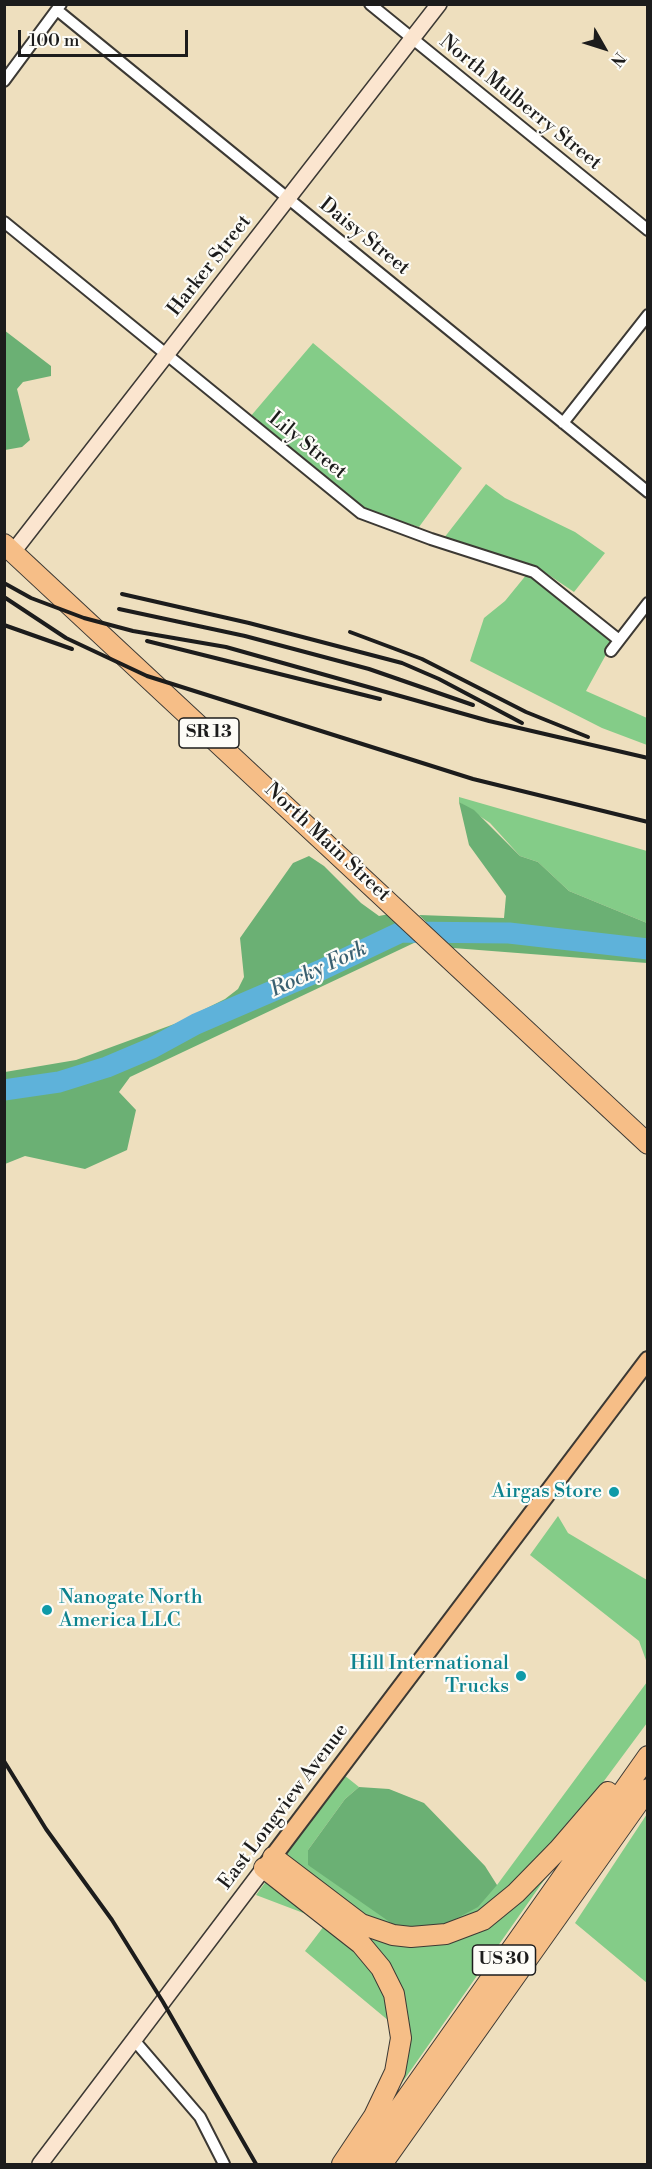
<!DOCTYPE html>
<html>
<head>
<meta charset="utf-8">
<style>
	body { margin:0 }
	#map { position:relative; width:652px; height:2169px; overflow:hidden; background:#eedfbe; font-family:"Libre Bodoni",serif }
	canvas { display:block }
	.frame { position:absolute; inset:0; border:6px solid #1c1c1c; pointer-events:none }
	.north { position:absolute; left:574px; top:18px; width:60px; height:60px; -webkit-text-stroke:4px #fdfcf7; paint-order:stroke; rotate:129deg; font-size:16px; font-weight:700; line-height:24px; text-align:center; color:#1c1c1c }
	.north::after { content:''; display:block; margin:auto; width:21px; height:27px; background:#1c1c1c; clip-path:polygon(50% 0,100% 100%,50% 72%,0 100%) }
	.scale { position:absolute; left:18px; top:30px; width:170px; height:27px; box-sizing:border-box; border:3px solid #1c1c1c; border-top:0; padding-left:8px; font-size:18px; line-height:21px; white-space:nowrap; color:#1c1c1c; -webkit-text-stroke:4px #fdfcf7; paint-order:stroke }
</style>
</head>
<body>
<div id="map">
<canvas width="652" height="2169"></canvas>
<div class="frame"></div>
<div class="north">N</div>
<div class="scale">100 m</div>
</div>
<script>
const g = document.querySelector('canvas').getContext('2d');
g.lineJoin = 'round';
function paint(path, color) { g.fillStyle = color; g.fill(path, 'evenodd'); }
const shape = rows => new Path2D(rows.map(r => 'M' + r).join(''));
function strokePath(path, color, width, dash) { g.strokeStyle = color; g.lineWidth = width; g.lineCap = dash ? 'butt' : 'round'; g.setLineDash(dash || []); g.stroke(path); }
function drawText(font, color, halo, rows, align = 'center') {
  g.font = font + ' "Libre Bodoni",serif'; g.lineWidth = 4.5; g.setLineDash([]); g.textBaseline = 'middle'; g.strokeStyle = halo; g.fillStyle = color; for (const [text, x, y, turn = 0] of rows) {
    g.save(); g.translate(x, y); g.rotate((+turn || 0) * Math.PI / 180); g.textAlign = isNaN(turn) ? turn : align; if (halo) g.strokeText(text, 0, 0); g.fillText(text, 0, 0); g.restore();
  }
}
paint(shape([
	[313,343,462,468,419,527,374,513,355,502,250,417],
	[486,484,505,498,575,532,605,553,574,592,534,565,444,538],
	[527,574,614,640,586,691,647,718,647,745,602,728,470,661,484,618,505,601],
	[459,797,647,851,647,923,569,891,538,862,520,856,490,823,459,802],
	[558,1516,568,1533,647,1580,647,1663,639,1641,530,1555],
	[647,1682,647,1723,604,1781,561,1856,399,2087,370,2109,388,2065,392,2037,389,2021,305,1951,327,1922,256,1895,344,1775,359,1787,345,1799,308,1850,308,1865,497,1885],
	[647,1814,647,1983,575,1923]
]), '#84cc88');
paint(shape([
	[4,330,51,366,51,376,23,382,17,389,30,440,22,447,5,450],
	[459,802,474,810,520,856,538,862,569,891,647,923,647,963,453,948,419,915,504,918,506,896,469,845],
	[309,856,324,866,361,903,379,916,389,914,416,942,130,1077,119,1092,136,1110,127,1150,85,1169,25,1156,5,1164,5,1072,76,1060,177,1023,225,999,238,989,244,977,240,938,293,863],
	[359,1787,389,1789,424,1803,485,1866,497,1885,478,1907,448,1923,418,1929,394,1925,308,1865,308,1850,345,1799]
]), '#6bb074');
strokePath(shape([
	[4,1090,59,1082,107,1067,152,1048,196,1024,319,971,401,932,509,933,648,949]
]), '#5eb2da', 21);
const street = shape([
	[370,4,648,230],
	[57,10,648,492],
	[4,81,61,4],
	[4,222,361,513,431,539,534,572,619,640],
	[563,423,648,315],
	[611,651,648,603],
	[134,2040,200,2117,224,2164]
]);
const secondary = shape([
	[13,552,439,4],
	[40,2164,264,1868]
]);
const primary = shape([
	[265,1867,648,1360]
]);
const highway = shape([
	[4,544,648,1144],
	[273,1857,361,1924,393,1935,411,1937,446,1934,483,1920,516,1893,559,1849,608,1792],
	[264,1868,361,1944,381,1968,394,1994,401,2038,395,2072,374,2116,342,2164],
	[360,2164,648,1756],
	[382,2164,648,1789]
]);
strokePath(street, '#3c3934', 14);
strokePath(secondary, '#3c3934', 18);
strokePath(primary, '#3c3934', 20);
strokePath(highway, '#3c3934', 22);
strokePath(street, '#fff', 10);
strokePath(secondary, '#fbe5cf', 15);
strokePath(primary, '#f6be87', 16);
strokePath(highway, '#f6be87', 20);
strokePath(shape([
	[4,583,31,598,84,618,133,631,226,647,489,721,648,758],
	[122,594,249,623,402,663,439,679,522,723],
	[4,597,66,638,147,676,473,779,648,822],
	[119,609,245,636,369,669,473,705],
	[4,625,72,649],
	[350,632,422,659,526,712,588,737],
	[147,641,380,699],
	[4,1761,46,1829,112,1920,163,2002,256,2164]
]), '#1c1c1c', 4);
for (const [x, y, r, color] of [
	[614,1492,6,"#0f9aa8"],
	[47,1610,6,"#0f9aa8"],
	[521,1676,6,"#0f9aa8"]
]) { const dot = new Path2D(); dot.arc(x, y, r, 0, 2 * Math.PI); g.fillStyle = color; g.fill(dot); strokePath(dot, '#fdfcf7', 2); }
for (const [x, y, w] of [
	[209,733,60],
	[504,1960,63]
]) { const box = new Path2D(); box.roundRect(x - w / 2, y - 15, w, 30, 4.5); g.fillStyle = '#fdfcf7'; g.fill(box); strokePath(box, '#1c1c1c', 1.5); }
drawText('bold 18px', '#1c1c1c', null, [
	["SR 13",209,733],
	["US 30",504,1960]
]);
drawText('20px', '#1c1c1c', '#fdfcf7', [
	["North Mulberry Street",520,103,39],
	["Daisy Street",364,237,39],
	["Harker Street",210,266,-52],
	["Lily Street",307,446,39],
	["North Main Street",327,843,43],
	["East Longview Avenue",284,1807,-53]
]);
drawText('20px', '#0d838f', '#fdfcf7', [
	["Airgas Store",602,1492],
	["Nanogate North",59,1598,"left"],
	["America LLC",59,1621,"left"],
	["Hill International",509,1664],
	["Trucks",509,1687]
], 'right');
drawText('italic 21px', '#3a6071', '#fdfcf7', [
	["Rocky Fork",319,970,-25]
]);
</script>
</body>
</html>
